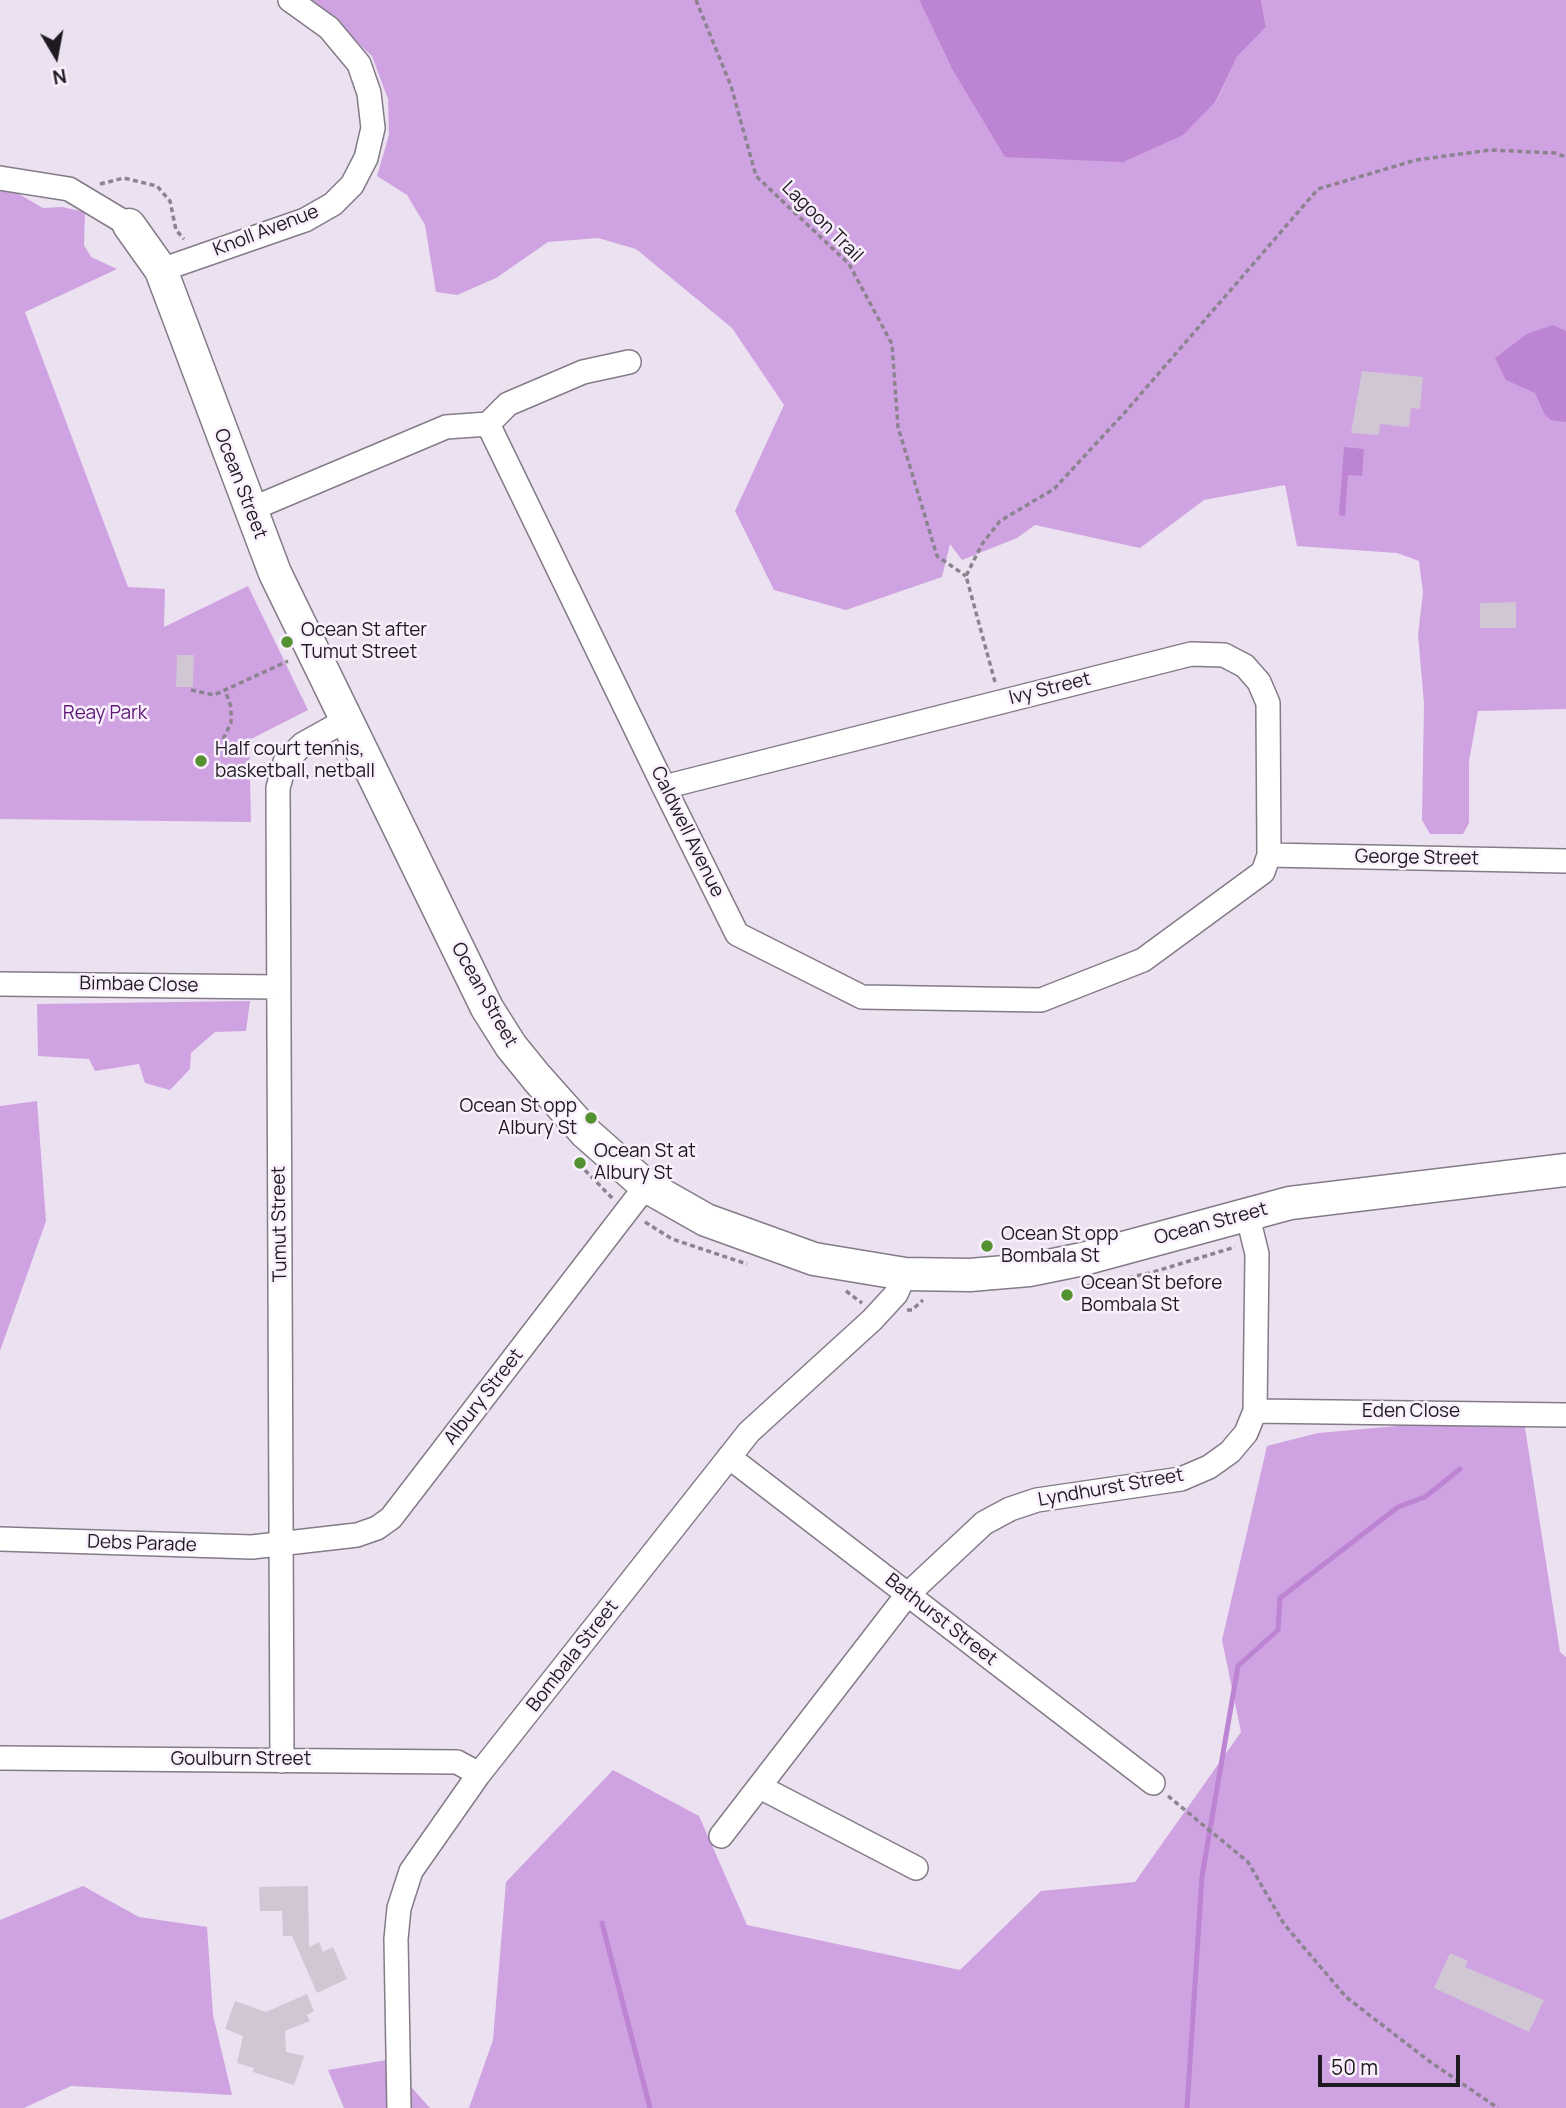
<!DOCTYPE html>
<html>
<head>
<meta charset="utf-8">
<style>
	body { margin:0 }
	#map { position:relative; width:1566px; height:2108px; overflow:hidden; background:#ebe1f0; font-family:Manrope,sans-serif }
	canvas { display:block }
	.north { position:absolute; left:21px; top:21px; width:70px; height:70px; -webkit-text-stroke:5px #f9effd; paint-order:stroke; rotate:170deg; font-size:19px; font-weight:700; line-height:28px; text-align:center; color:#1e1a1f }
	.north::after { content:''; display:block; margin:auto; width:24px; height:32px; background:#1e1a1f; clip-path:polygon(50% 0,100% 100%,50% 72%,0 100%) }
	.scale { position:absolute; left:1318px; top:2055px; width:142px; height:32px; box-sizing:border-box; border:4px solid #1e1a1f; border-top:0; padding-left:9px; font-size:21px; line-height:24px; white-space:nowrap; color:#1e1a1f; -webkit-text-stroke:5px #f9effd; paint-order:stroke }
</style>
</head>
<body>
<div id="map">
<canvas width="1566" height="2108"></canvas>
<div class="north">N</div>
<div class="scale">50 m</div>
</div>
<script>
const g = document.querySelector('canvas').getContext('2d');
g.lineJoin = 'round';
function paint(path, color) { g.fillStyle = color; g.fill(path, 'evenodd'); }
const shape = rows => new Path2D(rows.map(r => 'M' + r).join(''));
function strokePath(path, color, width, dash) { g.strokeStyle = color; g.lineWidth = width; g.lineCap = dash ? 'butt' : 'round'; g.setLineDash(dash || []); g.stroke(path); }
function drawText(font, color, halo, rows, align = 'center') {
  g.font = font + ' Manrope,sans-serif'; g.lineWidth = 5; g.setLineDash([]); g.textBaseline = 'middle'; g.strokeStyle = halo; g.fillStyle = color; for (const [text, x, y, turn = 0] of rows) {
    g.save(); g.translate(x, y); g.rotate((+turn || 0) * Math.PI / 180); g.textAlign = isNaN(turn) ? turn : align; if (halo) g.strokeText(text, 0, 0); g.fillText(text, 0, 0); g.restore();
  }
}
paint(shape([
	[311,0,919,0,951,67,1216,102,1237,57,1266,27,1261,0,1566,0,1566,709,1478,711,1469,761,1469,823,1463,834,1430,834,1422,820,1424,703,1418,635,1423,592,1419,561,1397,553,1297,546,1285,485,1204,500,1140,548,1035,525,1017,538,962,560,950,544,942,577,846,610,774,590,735,511,784,405,732,328,636,249,598,238,548,242,496,278,457,295,436,292,425,225,407,195,377,176,389,135,388,99,372,56],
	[0,183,43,208,62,207,85,212,84,245,91,257,117,269,25,312,128,587,165,589,164,627,248,586,308,710,249,740,251,822,0,819],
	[250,1001,246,1031,215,1032,191,1053,190,1069,170,1090,145,1083,139,1064,95,1071,89,1059,38,1056,37,1004],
	[37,1101,46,1221,0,1351,0,1106],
	[1523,1415,1560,1652,1566,1657,1566,2108,469,2108,493,2040,506,1882,613,1770,699,1816,747,1925,960,1970,1041,1891,1135,1882,1241,1732,1222,1640,1267,1446,1318,1433],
	[83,1886,139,1917,207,1927,213,2015,232,2095,71,2086,24,2108,0,2108,0,1920],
	[387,2060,430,2108,344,2108,328,2070]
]), '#cfa2e2');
paint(shape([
	[919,0,1261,0,1266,27,1237,57,1216,101,1183,135,1123,162,1005,157,951,67],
	[1553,325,1566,331,1566,422,1551,420,1545,415,1535,393,1506,380,1495,358,1527,334],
	[1344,447,1364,449,1362,476,1348,475,1345,516,1339,515]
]), '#bc84d2');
strokePath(shape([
	[602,1923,650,2108],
	[1187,2108,1202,1876,1238,1666,1278,1630,1280,1598,1398,1507,1425,1497,1460,1469]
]), '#bc84d2', 5);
paint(shape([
	[1362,371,1423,377,1420,409,1411,408,1409,427,1380,424,1379,435,1351,433],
	[1516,602,1516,628,1480,628,1480,603],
	[177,655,194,655,193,687,176,687],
	[308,1886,309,1947,319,1942,323,1952,333,1947,347,1979,317,1993,292,1936,283,1936,282,1911,260,1911,259,1887],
	[1450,1953,1468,1961,1465,1967,1544,2000,1529,2032,1434,1988],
	[307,1994,314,2011,307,2015,310,2021,285,2031,286,2052,304,2056,294,2085,253,2072,254,2068,237,2063,243,2036,225,2029,235,2001,266,2012]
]), '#d0c6d4');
const street = shape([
	[0,178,69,189,129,225],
	[161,270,305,220,333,204,352,185,366,158,373,128,369,93,359,64,329,28,290,0],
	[488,424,664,787,737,934,862,997,1041,1000,1143,960,1263,872,1269,855,1268,703,1259,682,1245,666,1224,655,1191,654,664,787],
	[488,424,508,404,583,372,629,362],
	[249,510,446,427,488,424],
	[1269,855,1566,861],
	[0,984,277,987],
	[1255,1411,1566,1415],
	[729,1457,1153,1783],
	[0,1539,252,1547,357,1535,377,1528,391,1518,646,1186],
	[0,1758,457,1762,479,1774],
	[282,1761,278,788,285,762,303,744,346,720],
	[760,1787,916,1868],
	[721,1836,907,1595,984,1523,1010,1509,1037,1500,1181,1479,1209,1467,1230,1452,1246,1433,1255,1411,1257,1254,1247,1213],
	[399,2108,396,1939,399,1908,411,1871,479,1774,749,1432,872,1320,896,1294,905,1274]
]);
const secondary = shape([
	[129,225,161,270,275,573,487,1008,511,1046,537,1078,586,1133,646,1186,706,1220,814,1259,905,1274,970,1275,1029,1270,1083,1259,1290,1203,1566,1170]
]);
strokePath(street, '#847b88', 26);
strokePath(secondary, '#847b88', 35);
strokePath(shape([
	[696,0,731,86,756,176,849,264,892,344,898,427,937,556,966,576],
	[100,184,124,178,157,186,170,201,176,230,184,239],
	[995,682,966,576,982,544,1000,521,1054,489,1127,410,1318,189,1416,160,1490,150,1555,153,1566,157],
	[191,690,214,695,288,661],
	[223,739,231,723,231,707,225,690],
	[579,1164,613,1199],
	[645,1222,672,1239,747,1264],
	[1087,1286,1150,1273,1235,1247],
	[846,1291,862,1303],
	[907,1310,912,1310,923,1300],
	[1168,1796,1248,1862,1284,1924,1346,1997,1429,2061,1498,2108]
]), '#8b848e', 3.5, [5, 3.5]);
strokePath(street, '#fff', 23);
strokePath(secondary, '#fff', 32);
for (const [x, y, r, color] of [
	[287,642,7,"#549131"],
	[201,761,7,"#549131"],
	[591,1118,7,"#549131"],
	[580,1163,7,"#549131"],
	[987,1246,7,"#549131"],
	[1067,1295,7,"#549131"]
]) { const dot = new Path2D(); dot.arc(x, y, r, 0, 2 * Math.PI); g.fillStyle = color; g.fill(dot); strokePath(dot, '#f9effd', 2.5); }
drawText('19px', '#1e1a1f', '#f9effd', [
	["Lagoon Trail",822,222,45],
	["Knoll Avenue",266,231,-21],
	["Ocean Street",240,484,69],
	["Ivy Street",1050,689,-14],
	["Caldwell Avenue",687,832,64],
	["George Street",1417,858,1],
	["Bimbae Close",139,985,1],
	["Ocean Street",484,995,61],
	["Tumut Street",280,1224,-91],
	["Ocean Street",1211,1224,-15],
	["Albury Street",484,1397,-52],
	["Eden Close",1411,1412],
	["Lyndhurst Street",1111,1488,-10],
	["Debs Parade",142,1544,2],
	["Bathurst Street",941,1620,38],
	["Bombala Street",573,1656,-52],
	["Goulburn Street",241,1760]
]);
drawText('19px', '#1e1a1f', '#f9effd', [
	["Ocean St after",301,631],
	["Tumut Street",301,653],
	["Half court tennis,",215,750],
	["basketball, netball",215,772],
	["Ocean St opp",577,1107,"right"],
	["Albury St",577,1129,"right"],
	["Ocean St at",594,1152],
	["Albury St",594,1174],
	["Ocean St opp",1001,1235],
	["Bombala St",1001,1257],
	["Ocean St before",1081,1284],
	["Bombala St",1081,1306]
], 'left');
drawText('19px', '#601977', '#f9effd', [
	["Reay Park",105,714]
]);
</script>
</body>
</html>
